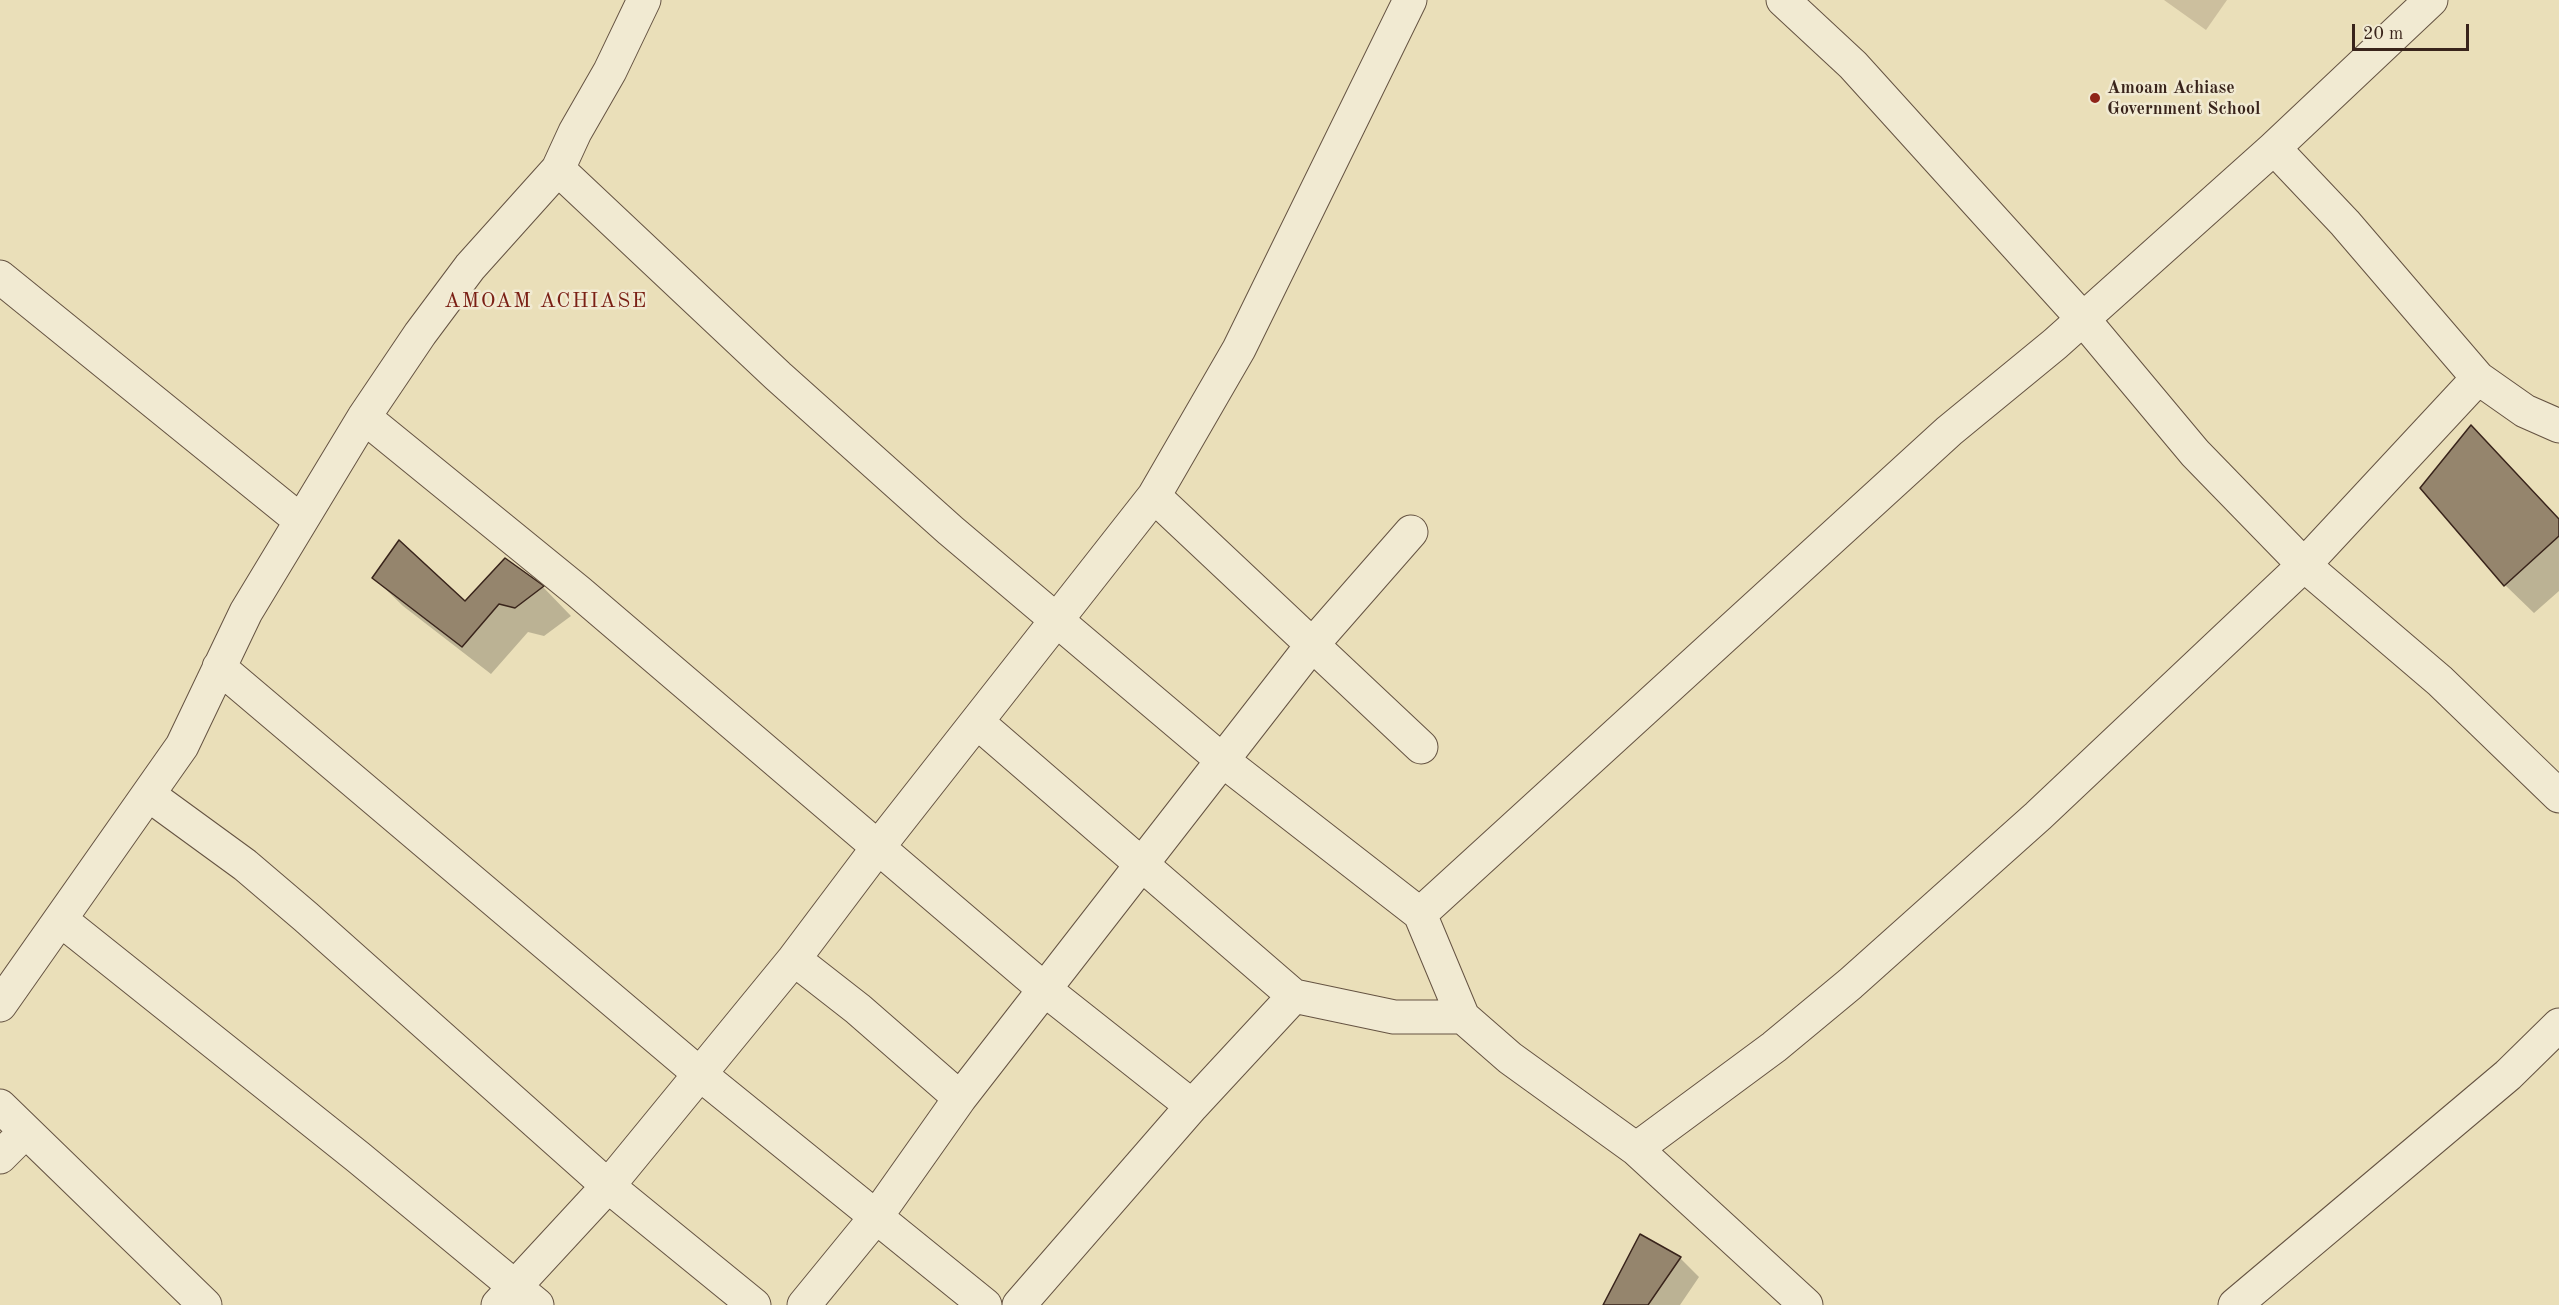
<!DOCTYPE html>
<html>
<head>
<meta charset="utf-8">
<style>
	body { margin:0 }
	#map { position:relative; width:2559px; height:1305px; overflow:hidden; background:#eadfb9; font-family:"Old Standard TT",serif }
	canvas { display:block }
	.scale { position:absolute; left:2352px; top:24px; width:117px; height:27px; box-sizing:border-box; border:3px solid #39241b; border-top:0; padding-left:8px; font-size:18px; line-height:21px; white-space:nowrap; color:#39241b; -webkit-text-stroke:4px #f1ead2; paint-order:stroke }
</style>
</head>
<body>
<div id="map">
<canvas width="2559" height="1305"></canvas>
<div class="scale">20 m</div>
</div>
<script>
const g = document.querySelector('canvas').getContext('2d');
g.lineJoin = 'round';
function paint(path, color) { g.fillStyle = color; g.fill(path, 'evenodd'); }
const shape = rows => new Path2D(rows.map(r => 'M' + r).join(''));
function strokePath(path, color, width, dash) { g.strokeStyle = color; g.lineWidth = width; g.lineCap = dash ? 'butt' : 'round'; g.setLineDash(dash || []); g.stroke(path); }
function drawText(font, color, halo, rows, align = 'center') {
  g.font = font + ' "Old Standard TT",serif'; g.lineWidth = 5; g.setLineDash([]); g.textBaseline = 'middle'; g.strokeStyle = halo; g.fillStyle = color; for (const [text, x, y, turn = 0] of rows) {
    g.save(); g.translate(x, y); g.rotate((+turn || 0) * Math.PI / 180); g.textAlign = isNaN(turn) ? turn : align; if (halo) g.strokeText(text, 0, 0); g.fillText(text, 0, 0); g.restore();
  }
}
paint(shape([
	[2164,0,2227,0,2206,30]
]), '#ccbf9e');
paint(shape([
	[2472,427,2559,519,2559,591,2534,613,2505,585],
	[505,560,543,587,571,616,544,636,528,632,491,674,403,606,374,578,465,603],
	[1680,1258,1699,1277,1680,1305,1605,1305]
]), '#0003');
const building = shape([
	[2471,425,2559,519,2559,536,2504,586,2420,488,2471,425],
	[399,540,465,601,505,558,544,586,515,608,499,604,462,647,372,578,399,540],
	[1640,1234,1681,1257,1648,1305,1603,1305,1640,1234]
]);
paint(building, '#95856d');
strokePath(building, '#39241b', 1.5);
const minor = shape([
	[1783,0,1853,65,2083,319,2195,453,2304,565,2440,681,2559,796],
	[2274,148,2345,223,2478,378,2525,411,2559,426],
	[558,169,778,376,950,530,1222,760,1420,914,1463,1017,1510,1058,1636,1149,1806,1305],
	[0,277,301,521],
	[364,417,579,592,1044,989,1192,1106],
	[1154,496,1421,747],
	[219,667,701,1075,985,1305],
	[977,722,1294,996],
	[149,795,245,865,306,917,608,1186,754,1305],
	[1420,914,1949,431,2055,344,2274,148,2431,0],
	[61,920,358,1157,537,1305],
	[794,959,858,1009,960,1098],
	[0,1005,182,746,246,612,364,417,420,334,470,267,558,169,575,132,610,71,644,0],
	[0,1106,205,1305],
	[1636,1149,1774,1047,1850,984,2038,816,2304,565,2478,378],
	[0,1157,25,1132],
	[498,1305,608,1186,794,959,879,846,1154,496,1239,349,1410,0],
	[804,1305,876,1217,960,1098,1312,645,1411,532],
	[1019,1305,1192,1106,1294,996,1394,1017,1463,1017],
	[2235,1305,2508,1075,2559,1025]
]);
strokePath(minor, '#655342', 35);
strokePath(minor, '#f1ead2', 33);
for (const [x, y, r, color] of [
	[2095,98,6,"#8f2418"]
]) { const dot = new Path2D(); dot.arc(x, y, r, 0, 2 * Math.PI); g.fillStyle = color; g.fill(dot); strokePath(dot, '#f1ead2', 2); }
drawText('bold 18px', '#39241b', '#f1ead2', [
	["Amoam Achiase",2107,88],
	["Government School",2107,109]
], 'left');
g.letterSpacing = '1.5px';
drawText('21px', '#7a1f14', '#f1ead2', [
	["AMOAM ACHIASE",546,301]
]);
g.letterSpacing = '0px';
</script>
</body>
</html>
